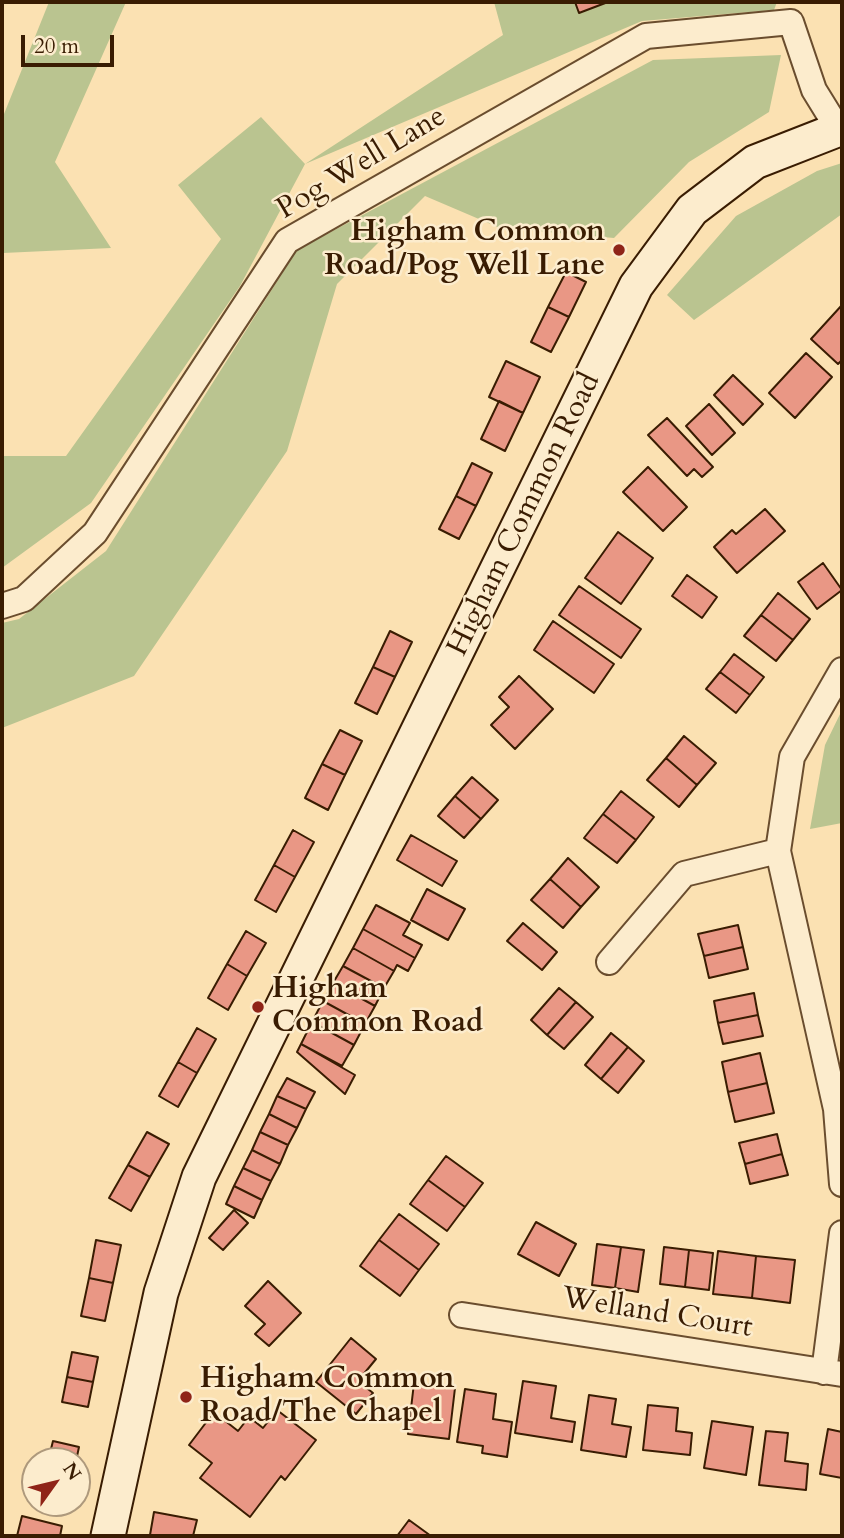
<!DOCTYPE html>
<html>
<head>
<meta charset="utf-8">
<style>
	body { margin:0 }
	#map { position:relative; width:844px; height:1538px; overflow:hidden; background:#fbe1b2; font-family:Cardo,serif }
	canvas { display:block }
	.frame { position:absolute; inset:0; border:4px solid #391c02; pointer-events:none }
	.north { position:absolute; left:21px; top:1447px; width:70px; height:70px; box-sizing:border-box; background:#fceccd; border:2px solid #ae997c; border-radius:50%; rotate:56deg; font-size:19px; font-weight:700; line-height:28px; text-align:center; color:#391c02 }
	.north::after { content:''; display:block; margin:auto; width:24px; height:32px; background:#8f2418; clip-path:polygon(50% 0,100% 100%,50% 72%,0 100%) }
	.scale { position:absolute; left:21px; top:35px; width:93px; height:32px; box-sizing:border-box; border:4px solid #391c02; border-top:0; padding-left:9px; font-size:21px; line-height:24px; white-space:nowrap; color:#391c02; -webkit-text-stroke:5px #fceccd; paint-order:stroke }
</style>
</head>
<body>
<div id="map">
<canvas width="844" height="1538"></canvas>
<div class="frame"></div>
<div class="north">N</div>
<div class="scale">20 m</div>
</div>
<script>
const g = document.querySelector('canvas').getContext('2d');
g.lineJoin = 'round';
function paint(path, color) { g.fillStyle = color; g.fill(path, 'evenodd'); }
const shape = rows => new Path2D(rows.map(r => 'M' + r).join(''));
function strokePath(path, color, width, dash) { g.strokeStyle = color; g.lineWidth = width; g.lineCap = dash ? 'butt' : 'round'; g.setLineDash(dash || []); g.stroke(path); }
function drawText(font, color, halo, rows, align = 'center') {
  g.font = font + ' Cardo,serif'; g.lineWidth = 5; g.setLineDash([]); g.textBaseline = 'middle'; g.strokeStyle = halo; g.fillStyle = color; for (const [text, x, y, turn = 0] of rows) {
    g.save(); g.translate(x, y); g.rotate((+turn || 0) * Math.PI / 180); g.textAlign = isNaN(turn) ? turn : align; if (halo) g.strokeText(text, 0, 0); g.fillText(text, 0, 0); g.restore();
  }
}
paint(shape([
	[49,2,126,2,55,162,111,248,3,253,2,255,2,119],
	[494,2,777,2,774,10,642,21,305,164,240,286,91,503,2,568,2,456,66,456,221,239,178,185,261,117,305,164,503,35],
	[781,55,769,112,689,162,614,238,500,228,425,196,337,284,287,451,134,676,2,728,2,623,19,619,106,551,297,250,653,60],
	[842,163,842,214,694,320,667,295,736,216,817,171],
	[842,710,842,823,810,829,825,745]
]), '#bac490');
const building = shape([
	[575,2,608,2,579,13,575,2],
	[566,272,586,282,569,317,548,307,566,272],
	[842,305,842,360,838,364,811,339,842,305],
	[548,307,569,317,551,352,531,342,548,307],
	[806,353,832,377,795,418,769,393,806,353],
	[506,361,540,377,523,413,489,397,506,361],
	[733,375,763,404,743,425,714,395,733,375],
	[499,401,523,413,505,451,481,439,499,401],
	[709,404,735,433,712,455,686,426,709,404],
	[667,418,713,467,702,477,694,469,687,476,648,435,667,418],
	[472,463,492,473,476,506,456,496,472,463],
	[648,467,687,507,663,531,623,492,648,467],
	[456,496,476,506,459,539,439,529,456,496],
	[765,509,785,531,737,573,714,547,732,530,736,534,765,509],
	[618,532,653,558,621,604,585,578,618,532],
	[823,563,842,590,817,609,798,582,823,563],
	[687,575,717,597,702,618,672,596,687,575],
	[579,586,641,629,621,658,559,615,579,586],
	[778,593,810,619,793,640,761,615,778,593],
	[761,615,793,640,776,661,744,636,761,615],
	[553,621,614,664,594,693,534,650,553,621],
	[390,631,412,642,395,677,373,667,390,631],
	[734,654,764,677,750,695,720,672,734,654],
	[373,667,395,677,377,714,355,703,373,667],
	[720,672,750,695,736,713,706,689,720,672],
	[519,676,553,709,515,749,491,725,509,707,499,697,519,676],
	[340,730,362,741,345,775,322,764,340,730],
	[684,736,716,763,697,785,666,758,684,736],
	[666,758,697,785,679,807,647,780,666,758],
	[322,764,345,775,328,810,305,798,322,764],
	[472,777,498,800,481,819,455,796,472,777],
	[621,791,654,817,636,840,603,814,621,791],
	[455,796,481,819,464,838,438,816,455,796],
	[603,814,636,840,617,863,584,838,603,814],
	[293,830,314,842,295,877,274,865,293,830],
	[411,835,457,861,442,886,397,860,411,835],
	[568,858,599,887,581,907,550,879,568,858],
	[274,865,295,877,276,912,255,900,274,865],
	[550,879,581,907,563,928,531,900,550,879],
	[427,889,465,909,448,940,411,920,427,889],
	[376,905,410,923,403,935,422,945,415,958,363,929,376,905],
	[523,923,557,952,542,970,507,941,523,923],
	[738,925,743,947,704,956,698,934,738,925],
	[363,929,415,958,408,971,397,965,394,971,353,948,363,929],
	[246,931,266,943,247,976,227,964,246,931],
	[743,947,748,969,709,978,704,956,743,947],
	[353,948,394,971,384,988,343,966,353,948],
	[227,964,247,976,228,1010,208,998,227,964],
	[343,966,384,988,375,1006,333,983,343,966],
	[333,983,375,1006,365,1024,323,1001,333,983],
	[559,988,576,1002,547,1035,531,1020,559,988],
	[754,993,758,1015,718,1023,714,1001,754,993],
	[323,1001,365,1024,354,1045,312,1022,323,1001],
	[576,1002,593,1017,564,1049,547,1035,576,1002],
	[758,1015,763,1036,723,1044,718,1023,758,1015],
	[312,1022,354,1045,342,1066,301,1044,312,1022],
	[197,1028,216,1039,197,1073,178,1062,197,1028],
	[611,1033,628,1047,601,1079,585,1065,611,1033],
	[301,1044,355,1075,345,1094,297,1052,301,1044],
	[628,1047,644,1061,618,1093,601,1079,628,1047],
	[760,1053,767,1083,728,1092,722,1062,760,1053],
	[178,1062,197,1073,178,1107,159,1096,178,1062],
	[287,1078,315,1092,306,1109,277,1096,287,1078],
	[767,1083,774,1113,735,1122,728,1092,767,1083],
	[277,1096,306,1109,297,1128,269,1114,277,1096],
	[269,1114,297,1128,288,1145,260,1132,269,1114],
	[147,1132,169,1144,150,1177,128,1165,147,1132],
	[260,1132,288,1145,280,1164,252,1150,260,1132],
	[777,1134,782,1154,745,1164,739,1143,777,1134],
	[252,1150,280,1164,271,1181,243,1168,252,1150],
	[782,1154,788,1175,750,1184,745,1164,782,1154],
	[446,1156,483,1183,465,1207,428,1180,446,1156],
	[128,1165,150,1177,131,1211,109,1198,128,1165],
	[243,1168,271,1181,262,1200,234,1186,243,1168],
	[428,1180,465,1207,447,1231,410,1204,428,1180],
	[234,1186,262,1200,254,1218,226,1204,234,1186],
	[234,1210,248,1223,223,1250,209,1238,234,1210],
	[399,1214,439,1244,419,1270,379,1240,399,1214],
	[536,1222,576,1244,559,1276,518,1254,536,1222],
	[96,1240,121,1245,113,1283,89,1278,96,1240],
	[379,1240,419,1270,400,1296,360,1266,379,1240],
	[597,1244,621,1247,615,1288,592,1285,597,1244],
	[621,1247,644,1250,638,1292,615,1288,621,1247],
	[664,1247,689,1250,685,1287,660,1284,664,1247],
	[689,1250,713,1253,709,1290,685,1287,689,1250],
	[718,1251,756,1256,752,1298,713,1294,718,1251],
	[756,1256,795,1260,790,1303,752,1298,756,1256],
	[89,1278,113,1283,105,1321,81,1316,89,1278],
	[268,1281,301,1313,269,1346,255,1334,265,1324,245,1306,268,1281],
	[351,1338,376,1359,358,1381,373,1393,356,1414,316,1382,351,1338],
	[72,1352,98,1357,93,1382,67,1377,72,1352],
	[67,1377,93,1382,88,1407,62,1402,67,1377],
	[523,1381,556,1386,551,1418,575,1422,572,1442,515,1433,523,1381],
	[414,1383,455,1388,449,1439,408,1434,414,1383],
	[465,1389,496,1394,493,1419,512,1422,507,1457,482,1453,483,1446,457,1442,465,1389],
	[589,1395,616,1399,612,1424,631,1427,626,1457,581,1450,589,1395],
	[648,1405,678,1408,676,1431,692,1433,690,1455,643,1450,648,1405],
	[277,1410,316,1440,285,1480,281,1476,250,1517,200,1478,212,1463,189,1445,214,1412,238,1431,249,1417,263,1428,277,1410],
	[712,1421,753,1427,746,1475,704,1468,712,1421],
	[828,1429,842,1432,842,1478,820,1474,828,1429],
	[766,1431,788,1433,785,1461,808,1464,806,1490,759,1485,766,1431],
	[53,1441,79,1447,76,1461,48,1461,53,1441],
	[154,1512,197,1520,193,1536,150,1535,154,1512],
	[22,1516,62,1526,60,1536,17,1536,22,1516],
	[409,1520,431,1536,397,1536,409,1520]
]);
paint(building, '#e99785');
strokePath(building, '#391c02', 2);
const street = shape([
	[2,606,24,599,95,533,287,241,646,36,791,22,814,90,838,129],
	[842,670,792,757,778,851,836,1109,842,1184],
	[609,962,684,874,778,851],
	[462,1315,842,1374],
	[824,1372,842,1233]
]);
const secondary = shape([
	[108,1536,161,1293,199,1177,636,286,692,210,755,162,842,128]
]);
strokePath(street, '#6a4d2e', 28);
strokePath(secondary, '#391c02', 37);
strokePath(street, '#fceccd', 24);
strokePath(secondary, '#fceccd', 33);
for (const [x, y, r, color] of [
	[619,250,7,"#8f2418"],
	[258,1007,7,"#8f2418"],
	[186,1397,7,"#8f2418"]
]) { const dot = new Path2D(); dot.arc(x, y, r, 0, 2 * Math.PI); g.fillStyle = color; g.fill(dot); strokePath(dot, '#fceccd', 2.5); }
drawText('30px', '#391c02', '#fceccd', [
	["Pog Well Lane",362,164,-31],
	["Higham Common Road",525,515,-64],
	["Welland Court",657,1314,9]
]);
drawText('bold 30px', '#391c02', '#fceccd', [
	["Higham Common",605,233,"right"],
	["Road/Pog Well Lane",605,267,"right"],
	["Higham",272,990],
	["Common Road",272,1024],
	["Higham Common",200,1380],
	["Road/The Chapel",200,1414]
], 'left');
</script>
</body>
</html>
